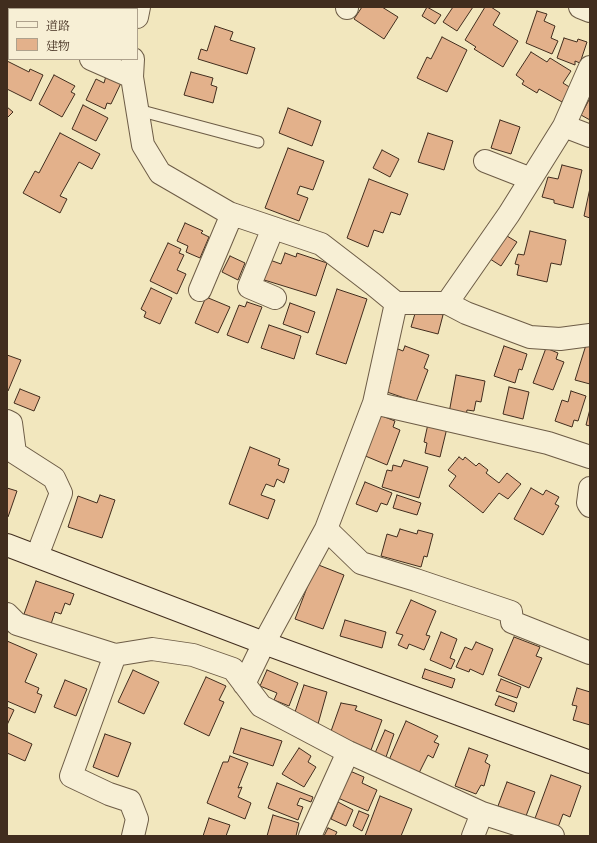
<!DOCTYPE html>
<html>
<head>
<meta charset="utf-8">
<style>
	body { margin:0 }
	#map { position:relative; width:597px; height:843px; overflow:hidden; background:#f2e7be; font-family:"IM FELL Great Primer","Noto Serif JP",serif }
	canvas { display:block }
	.frame { position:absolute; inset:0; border:8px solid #412d1e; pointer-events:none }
	.legend { position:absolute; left:8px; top:8px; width:130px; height:52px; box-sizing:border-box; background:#f7efd5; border:1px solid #aea18c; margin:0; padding:5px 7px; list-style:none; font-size:12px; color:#412d1e }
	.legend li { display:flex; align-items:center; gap:8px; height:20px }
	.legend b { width:20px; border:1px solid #aea18c }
</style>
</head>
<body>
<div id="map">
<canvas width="597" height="843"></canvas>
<div class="frame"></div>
<ul class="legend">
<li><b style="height:5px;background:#f7efd5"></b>道路</li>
<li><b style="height:11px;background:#e3b18b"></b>建物</li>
</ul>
</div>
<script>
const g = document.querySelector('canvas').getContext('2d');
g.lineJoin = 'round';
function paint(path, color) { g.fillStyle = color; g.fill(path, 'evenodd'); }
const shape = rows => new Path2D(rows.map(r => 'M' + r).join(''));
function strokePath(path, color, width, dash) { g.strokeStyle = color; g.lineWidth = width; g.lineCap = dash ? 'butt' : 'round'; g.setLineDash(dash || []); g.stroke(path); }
const building = shape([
	[362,7,382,7,398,17,384,39,354,19,362,7],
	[427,7,441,15,435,24,422,16,427,7],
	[453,7,473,7,457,31,443,22,453,7],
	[485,7,491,7,500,13,493,25,518,41,503,67,474,49,476,47,465,40,485,7],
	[537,11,547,14,544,21,555,26,551,38,558,41,552,54,526,43,537,11],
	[215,26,233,32,230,40,255,48,247,74,198,59,201,49,207,51,215,26],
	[442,37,467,50,447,92,417,78,427,57,431,59,442,37],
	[564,38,577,42,578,39,587,42,580,63,575,61,575,65,557,58,564,38],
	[531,52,547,62,550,58,571,71,563,83,571,88,562,102,539,89,537,93,522,84,524,81,516,75,531,52],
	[7,61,29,72,30,69,43,75,31,101,7,89,7,61],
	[191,72,213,78,211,85,217,87,213,103,184,95,191,72],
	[54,75,75,86,71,92,75,94,62,117,39,104,54,75],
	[106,76,121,83,111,104,107,103,105,109,86,100,96,79,104,83,106,76],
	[590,98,590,120,581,115,590,98],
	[83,105,108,118,96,141,72,129,83,105],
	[7,107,13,112,7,118,7,107],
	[288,108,321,121,312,146,279,133,288,108],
	[500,120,520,127,511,154,491,148,500,120],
	[60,133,100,154,92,169,79,162,60,196,67,199,60,213,23,193,35,171,39,173,60,133],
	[428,133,453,141,444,170,418,162,428,133],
	[288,148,324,161,313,190,300,186,297,194,308,198,299,221,265,208,288,148],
	[382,150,399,159,390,177,373,168,382,150],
	[562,165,582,170,573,208,554,203,554,200,542,197,548,177,558,179,562,165],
	[369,179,408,194,400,215,391,212,383,233,374,230,368,247,347,238,369,179],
	[590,188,590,218,584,216,590,188],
	[185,223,203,231,201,233,209,237,200,258,186,252,188,246,177,241,185,223],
	[530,231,566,240,561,265,551,263,547,282,517,275,519,265,515,264,518,254,524,255,530,231],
	[502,233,517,242,501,266,487,257,502,233],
	[168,243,181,249,179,253,184,255,177,270,186,274,177,294,150,281,168,243],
	[285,253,296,257,297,253,327,263,316,296,261,279,267,259,281,264,285,253],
	[230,256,245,263,238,280,222,272,230,256],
	[151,288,172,298,160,324,144,317,146,312,141,309,151,288],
	[337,289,367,299,346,364,316,354,337,289],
	[206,297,230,307,218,333,195,323,206,297],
	[247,302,262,307,248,343,227,335,239,305,245,307,247,302],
	[290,303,315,312,308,333,283,324,290,303],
	[417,307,443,315,438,334,411,327,417,307],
	[269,325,301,336,294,359,261,348,269,325],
	[586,345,590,347,590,384,575,380,586,345],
	[405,346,429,355,424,368,428,370,416,402,387,392,391,380,388,379,393,347,403,351,405,346],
	[504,346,527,354,522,370,519,369,515,383,494,376,504,346],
	[546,348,558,353,556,359,564,362,553,390,533,383,546,348],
	[7,355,21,360,8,391,7,390,7,355],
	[456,375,485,381,481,402,476,401,474,411,467,410,466,416,449,413,456,375],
	[509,387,529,392,523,419,503,414,509,387],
	[20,389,40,397,34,411,14,403,20,389],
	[571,391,586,396,578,421,574,420,572,427,555,421,562,400,568,402,571,391],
	[590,409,590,426,586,425,590,409],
	[377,414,395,421,393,427,400,430,387,465,363,455,377,414],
	[428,424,447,428,440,457,425,453,427,443,424,442,428,424],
	[250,447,280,459,278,465,289,469,284,483,277,479,274,487,266,484,261,495,275,500,268,519,229,504,250,447],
	[459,457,463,460,465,457,476,466,479,463,488,470,486,473,499,483,507,473,521,484,508,499,499,493,483,513,449,486,456,476,448,470,459,457],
	[404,460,428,467,419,498,382,487,387,470,392,471,393,465,401,467,404,460],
	[365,482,392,493,387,505,381,503,377,512,356,504,365,482],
	[7,488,17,491,8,517,7,517,7,488],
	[531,488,543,495,546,490,559,497,555,504,559,506,543,535,514,519,531,488],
	[100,495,115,500,102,538,68,527,78,496,97,503,100,495],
	[397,495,421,503,417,515,393,508,397,495],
	[400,529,417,534,418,530,433,534,427,557,424,556,421,567,381,556,387,534,397,537,400,529],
	[316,564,344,575,323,629,295,619,316,564],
	[36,581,74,594,70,605,65,603,61,614,55,612,51,624,24,614,36,581],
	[411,600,436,611,426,635,430,636,424,650,409,644,407,649,398,645,403,635,396,633,411,600],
	[345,620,386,632,382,648,340,636,345,620],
	[441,632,457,639,450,658,455,660,451,669,430,660,441,632],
	[514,637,540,647,536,656,542,658,529,688,498,675,514,637],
	[7,641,37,654,25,682,39,688,37,693,42,695,35,713,7,701,7,641],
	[476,642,493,649,483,675,470,669,469,672,456,667,465,647,472,650,476,642],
	[425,669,455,679,452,688,422,678,425,669],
	[133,670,159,682,144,714,118,702,133,670],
	[267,670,298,683,289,706,274,700,277,693,260,686,267,670],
	[206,677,226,686,219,700,224,702,209,736,184,724,206,677],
	[501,679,521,687,517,698,496,691,501,679],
	[65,680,87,689,76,716,54,707,65,680],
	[304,685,327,692,318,724,294,715,304,685],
	[577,688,590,692,590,725,573,720,577,706,572,705,577,688],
	[499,696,517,703,514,712,495,705,499,696],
	[341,703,357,706,355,710,382,720,371,750,330,734,341,703],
	[7,707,14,710,7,725,7,707],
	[406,721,438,736,434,742,439,744,433,758,428,755,419,773,389,760,406,721],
	[241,728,282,741,273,766,233,753,241,728],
	[385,730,394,734,386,757,375,753,385,730],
	[8,733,32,744,25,761,7,753,7,735,8,733],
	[105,734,131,743,118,777,93,767,105,734],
	[299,748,311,756,308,762,316,767,304,787,282,774,299,748],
	[469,748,488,755,485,762,490,765,484,786,481,785,476,794,455,786,469,748],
	[230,756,248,763,238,788,242,787,238,797,251,803,245,819,207,803,223,762,228,762,230,756],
	[350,771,364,777,362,783,377,790,368,811,338,798,350,771],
	[551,775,581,786,570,817,563,814,557,830,534,821,551,775],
	[507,782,535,792,526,816,498,806,507,782],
	[277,783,313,797,311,802,300,798,297,805,303,807,298,820,268,808,277,783],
	[380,796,412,809,401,836,365,836,380,796],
	[338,802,353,810,346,826,331,819,338,802],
	[359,811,369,815,362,831,353,826,359,811],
	[273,815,299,823,296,836,267,836,273,815],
	[209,818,230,825,226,836,203,836,209,818],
	[328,828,337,832,335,836,324,836,328,828]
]);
paint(building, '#e3b18b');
strokePath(building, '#412d1e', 1);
const lane = shape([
	[138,110,258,142]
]);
const street = shape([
	[580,7,590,11],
	[347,8,347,7],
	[137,17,139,7],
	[91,59,132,77],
	[133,59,132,77,143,145,160,173,229,213,321,244,373,284,396,303,447,303,466,313,530,337,560,339,590,335],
	[564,126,590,136],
	[485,161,531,179],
	[273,228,249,287,275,298],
	[200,290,232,214],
	[447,303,509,214,564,126,590,67],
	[374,403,548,443,590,457],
	[7,421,11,423,15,453,54,478,61,493,37,556],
	[590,488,588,503,590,506],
	[326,529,361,563,416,580,511,612,512,622,590,653],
	[7,614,17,624,115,655,152,649,193,655,233,669,261,706,348,752,482,813,473,836],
	[115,655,71,776,109,794,130,801,137,819,133,836],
	[244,684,264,643,326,529,374,403,396,303],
	[482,813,553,836],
	[310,836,348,752]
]);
const secondary = shape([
	[38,9,40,7],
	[7,42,9,39],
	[7,545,264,643,590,762]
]);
strokePath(lane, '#6d5c46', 13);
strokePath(street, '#6d5c46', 24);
strokePath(secondary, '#412d1e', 24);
strokePath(lane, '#f7efd5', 11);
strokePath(street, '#f7efd5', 22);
strokePath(secondary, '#f7efd5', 22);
</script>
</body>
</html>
